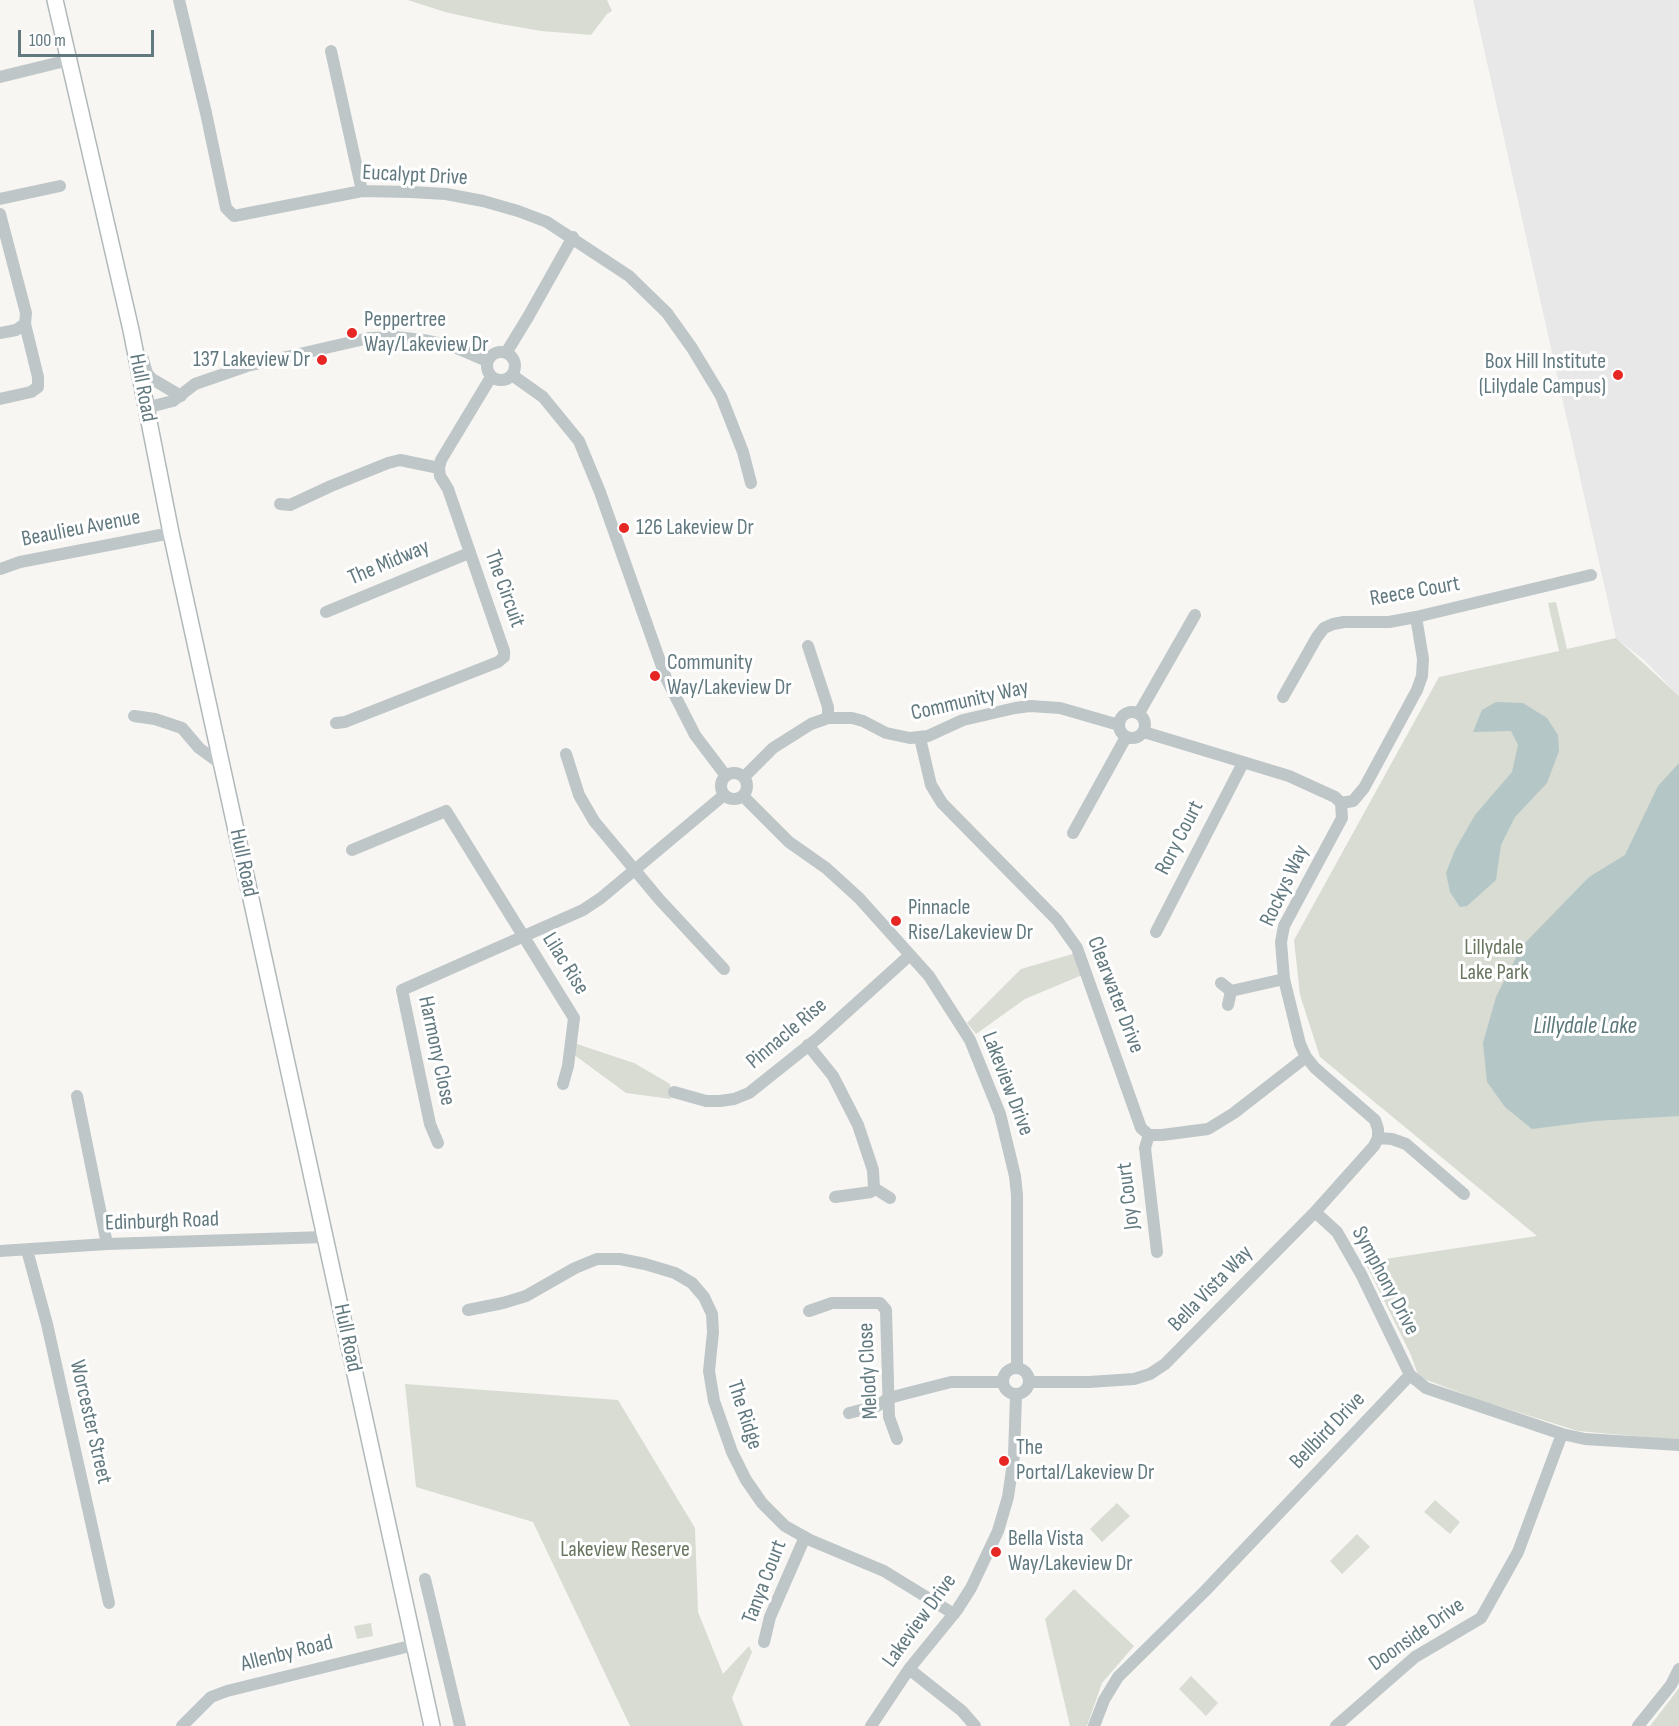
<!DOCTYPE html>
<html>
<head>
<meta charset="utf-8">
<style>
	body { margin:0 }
	#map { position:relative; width:1679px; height:1726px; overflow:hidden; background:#f7f6f3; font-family:"Sofia Sans Condensed",sans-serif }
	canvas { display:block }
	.scale { position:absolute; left:18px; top:30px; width:136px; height:27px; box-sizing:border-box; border:3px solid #61797f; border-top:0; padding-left:8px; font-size:18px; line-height:21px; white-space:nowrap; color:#61797f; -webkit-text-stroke:4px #fff; paint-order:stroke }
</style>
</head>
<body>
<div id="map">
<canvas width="1679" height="1726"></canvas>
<div class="scale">100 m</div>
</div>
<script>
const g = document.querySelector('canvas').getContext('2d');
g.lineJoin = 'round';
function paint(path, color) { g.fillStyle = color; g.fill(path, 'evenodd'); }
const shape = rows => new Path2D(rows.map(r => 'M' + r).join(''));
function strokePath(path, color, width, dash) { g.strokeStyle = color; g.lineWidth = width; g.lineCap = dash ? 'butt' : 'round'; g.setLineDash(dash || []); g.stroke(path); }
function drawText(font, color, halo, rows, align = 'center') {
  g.font = font + ' "Sofia Sans Condensed",sans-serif'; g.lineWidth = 6; g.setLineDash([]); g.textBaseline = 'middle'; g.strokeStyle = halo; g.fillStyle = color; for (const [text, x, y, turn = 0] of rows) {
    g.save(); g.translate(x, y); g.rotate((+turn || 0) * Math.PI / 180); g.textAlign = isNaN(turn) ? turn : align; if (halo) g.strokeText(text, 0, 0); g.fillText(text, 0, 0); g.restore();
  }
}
paint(shape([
	[1473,0,1679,0,1679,696,1644,660,1616,638]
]), '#e7e8e7');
paint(shape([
	[408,0,607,0,612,11,607,14,591,35,541,31,495,23,445,12],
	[1556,602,1567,649,1616,638,1679,696,1679,1440,1578,1431,1479,1400,1419,1377,1410,1353,1365,1262,1537,1236,1320,1057,1300,995,1294,940,1439,677,1559,651,1548,603],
	[1076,953,1087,973,1025,999,976,1034,967,1023,1021,969],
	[574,1043,634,1063,670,1084,671,1099,626,1093,573,1054],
	[405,1384,618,1400,695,1528,698,1612,723,1674,749,1646,752,1652,732,1698,743,1726,630,1726,533,1522,416,1487],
	[1435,1500,1460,1522,1450,1534,1424,1512],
	[1117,1503,1130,1516,1102,1542,1090,1529],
	[1357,1534,1370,1547,1342,1574,1330,1561],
	[1074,1589,1134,1646,1102,1683,1087,1726,1070,1726,1045,1619],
	[371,1623,373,1636,357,1639,354,1626],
	[1191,1676,1218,1703,1206,1716,1179,1689],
	[1679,1688,1679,1726,1650,1726]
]), '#d8dcd2');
paint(shape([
	[1496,702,1523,703,1547,718,1558,735,1559,751,1547,783,1515,817,1501,845,1496,880,1467,906,1460,907,1450,892,1446,873,1455,850,1475,815,1512,772,1518,745,1511,731,1473,732,1482,710],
	[1679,763,1679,1116,1595,1121,1532,1129,1505,1107,1487,1082,1483,1043,1496,997,1522,946,1589,877,1625,855,1658,786]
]), '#b5c6c7');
const major = shape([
	[55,0,131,330,171,533,432,1726]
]);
strokePath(major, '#b1b8ba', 18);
strokePath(shape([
	[179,0,206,113,226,208,234,216,362,191,410,192,446,194,483,201,518,211,547,222,629,276,667,313,692,348,721,396,743,452,751,483],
	[331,51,362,191],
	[0,77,69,60],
	[0,199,60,186],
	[0,214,26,313,25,324,16,330,0,333],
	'487 366a14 14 0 1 1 28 0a14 14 0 1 1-28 0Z',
	[506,353,528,317,573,237],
	[142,356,147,373,152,379,181,396],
	[512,375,543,397,579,441,600,492,666,678,695,735,726,776],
	[0,399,31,392,38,387,38,377,25,324],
	[145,408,173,401,195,384,247,366,369,338,396,337,423,340,452,346,487,361],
	[280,504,290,505,331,486,388,463,400,460,439,468],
	[0,569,20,562,171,533],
	[326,612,469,553],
	[808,646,828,707,828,718],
	[1283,697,1317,637,1324,628,1333,624,1344,622,1389,622,1416,617,1591,575],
	'1119 725a13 13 0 1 1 26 0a13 13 0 1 1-26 0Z',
	[1139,713,1195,615],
	[134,716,155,719,182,728,199,748,221,764],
	[336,723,345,722,498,662,504,657,504,651,448,489,440,476,439,468,441,460,491,377],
	[1144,732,1289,776,1335,797,1341,803],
	[920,738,931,785,942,803,1057,920,1077,948,1141,1128,1149,1135,1162,1135,1208,1129,1234,1113,1306,1057],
	[566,754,579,795,594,821,659,899,724,969],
	'721 786a13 13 0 1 1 26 0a13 13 0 1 1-26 0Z',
	[744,777,773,748,811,724,828,718,852,718,863,721,886,733,910,738,928,736,963,720,1015,708,1030,706,1060,708,1119,725],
	[743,796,789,842,826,868,859,898,929,976,970,1040,1000,1114,1015,1176,1017,1195,1017,1368],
	[1341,803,1342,818,1284,926,1281,942,1284,979,1300,1044,1306,1057,1315,1068,1375,1120,1378,1129,1378,1138,1392,1139,1406,1144,1464,1194],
	[1341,803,1353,801,1364,788,1417,690,1422,676,1423,659,1416,617],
	[1073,833,1126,737],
	[352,850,446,811,574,1018,568,1066,563,1084],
	[1156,932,1243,763],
	[1221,983,1231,991,1228,1005],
	[1231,991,1284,979],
	[808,1045,833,1076,858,1125,873,1170,874,1188],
	[674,1092,706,1101,720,1101,734,1099,749,1093,818,1038,910,955],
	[77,1096,107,1244],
	[1149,1135,1145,1148,1157,1252],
	[438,1143,430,1124,402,990,583,910,601,898,724,795],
	[874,1188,890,1198],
	[835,1197,871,1192,874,1188],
	[1315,1212,1337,1232,1361,1274,1410,1375,1426,1388,1562,1434,1585,1439,1679,1445],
	[27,1250,47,1324,109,1603],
	[0,1251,107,1244,325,1237],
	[468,1310,503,1303,526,1296,575,1268,597,1259,620,1259,645,1264,675,1273,692,1283,704,1297,712,1314,713,1332,709,1371,714,1401,732,1452,746,1480,762,1503,785,1526,810,1540,884,1571,954,1614],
	[809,1311,832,1303,880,1303,886,1310,889,1417,897,1439],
	'1003 1381a13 13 0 1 1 26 0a13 13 0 1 1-26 0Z',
	[1029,1382,1089,1382,1134,1379,1150,1374,1165,1364,1315,1212,1374,1146,1378,1138],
	[849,1413,877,1406,889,1398,908,1393,951,1382,1002,1382],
	[425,1579,460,1726],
	[764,1642,770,1617,805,1537],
	[909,1669,962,1711,975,1726],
	[182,1726,211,1697,227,1691,414,1645],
	[871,1726,909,1669,957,1610,971,1588,998,1531,1008,1497,1014,1456,1016,1395],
	[1094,1726,1104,1700,1118,1677,1205,1591,1410,1375],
	[1336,1726,1415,1657,1481,1618,1518,1552,1562,1434],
	[1638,1726,1671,1685,1679,1669]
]), '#bfc6c8', 12);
strokePath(major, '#fff', 15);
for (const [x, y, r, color] of [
	[352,333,6,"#e62724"],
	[322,360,6,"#e62724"],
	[1618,375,6,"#e62724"],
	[624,528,6,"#e62724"],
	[655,676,6,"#e62724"],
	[896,921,6,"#e62724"],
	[1004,1461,6,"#e62724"],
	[996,1552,6,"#e62724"]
]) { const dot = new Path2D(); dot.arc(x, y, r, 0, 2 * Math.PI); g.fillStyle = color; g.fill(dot); strokePath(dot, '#fff', 2); }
drawText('22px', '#61797f', '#fff', [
	["Eucalypt Drive",415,176,3],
	["Hull Road",142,388,79],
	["Beaulieu Avenue",81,529,-11],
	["The Midway",389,563,-23],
	["The Circuit",504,589,70],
	["Reece Court",1415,592,-10],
	["Community Way",970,701,-13],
	["Rory Court",1180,838,-63],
	["Hull Road",243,863,78],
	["Rockys Way",1285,886,-65],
	["Lilac Rise",565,964,58],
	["Clearwater Drive",1115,995,69],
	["Pinnacle Rise",787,1034,-40],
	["Harmony Close",436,1051,78],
	["Lakeview Drive",1007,1084,69],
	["Joy Court",1129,1196,-97],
	["Edinburgh Road",162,1222,-2],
	["Symphony Drive",1385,1281,62],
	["Bella Vista Way",1211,1289,-46],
	["Hull Road",347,1338,78],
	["Melody Close",869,1371,-93],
	["The Ridge",744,1415,72],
	["Worcester Street",90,1422,77],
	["Bellbird Drive",1328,1431,-46],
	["Tanya Court",765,1582,-69],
	["Lakeview Drive",920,1621,-54],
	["Doonside Drive",1417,1635,-35],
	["Allenby Road",287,1654,-14]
]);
drawText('22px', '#61797f', '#fff', [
	["Peppertree",364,320],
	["Way/Lakeview Dr",364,345],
	["137 Lakeview Dr",310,360,"right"],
	["Box Hill Institute",1606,362,"right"],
	["(Lilydale Campus)",1606,387,"right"],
	["126 Lakeview Dr",636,528],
	["Community",667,663],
	["Way/Lakeview Dr",667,688],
	["Pinnacle",908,908],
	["Rise/Lakeview Dr",908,933],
	["The",1016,1448],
	["Portal/Lakeview Dr",1016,1473],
	["Bella Vista",1008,1539],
	["Way/Lakeview Dr",1008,1564]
], 'left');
drawText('22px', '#697760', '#fff', [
	["Lillydale",1494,948],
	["Lake Park",1494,973],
	["Lakeview Reserve",625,1550]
]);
drawText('italic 24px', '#5c787a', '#fff', [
	["Lillydale Lake",1585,1027]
]);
</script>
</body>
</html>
